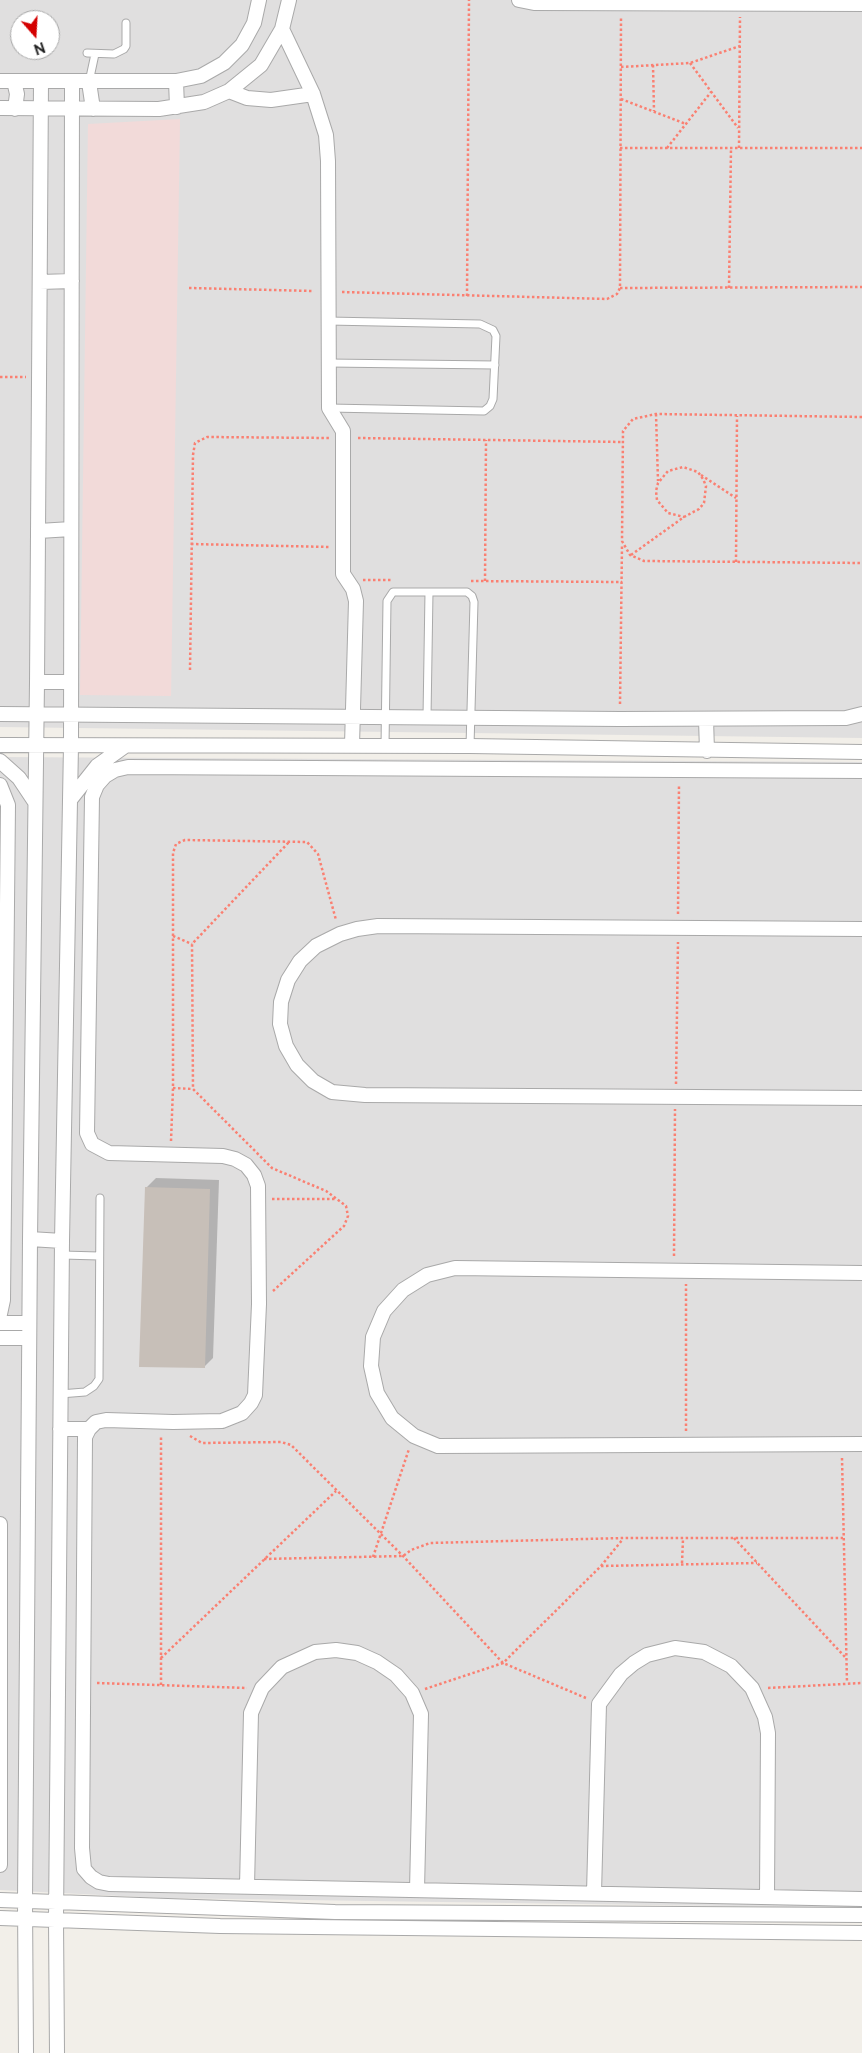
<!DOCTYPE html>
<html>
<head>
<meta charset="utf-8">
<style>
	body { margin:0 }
	#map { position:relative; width:862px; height:2053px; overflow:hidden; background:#f2efe9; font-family:Raleway,sans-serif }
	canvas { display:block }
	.north { position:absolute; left:10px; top:10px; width:50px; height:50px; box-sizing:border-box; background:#fff; border:1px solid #a7a7a7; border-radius:50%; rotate:161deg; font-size:14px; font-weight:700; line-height:20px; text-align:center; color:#222 }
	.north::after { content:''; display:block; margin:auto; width:18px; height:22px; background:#d40000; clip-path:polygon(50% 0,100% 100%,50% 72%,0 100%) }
</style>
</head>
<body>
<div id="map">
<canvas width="862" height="2053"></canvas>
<div class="north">N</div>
</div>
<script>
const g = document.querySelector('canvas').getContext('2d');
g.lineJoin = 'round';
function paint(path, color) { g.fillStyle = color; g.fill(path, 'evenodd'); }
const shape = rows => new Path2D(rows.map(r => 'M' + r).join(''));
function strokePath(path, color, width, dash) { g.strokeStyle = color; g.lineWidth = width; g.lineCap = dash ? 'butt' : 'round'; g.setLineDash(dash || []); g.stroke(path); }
paint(shape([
	[0,0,862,0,862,738,0,727],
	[20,20,50,20,50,50,20,50],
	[0,757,862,762,862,1908,162,1898,0,1890]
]), '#e0dfdf');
paint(shape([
	[180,119,171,696,80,695,88,124]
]), '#f2dad9');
paint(shape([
	[156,1178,219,1180,213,1358,204,1367,146,1188]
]), '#0003');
paint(shape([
	[145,1187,210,1189,205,1368,139,1367]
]), '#c7bfb8');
const service = shape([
	[87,53,114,54,124,49,126,46,126,23],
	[89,82,95,54],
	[328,321,480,324,493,330,496,336,493,399,490,406,484,411,329,408],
	[328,363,495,365],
	[427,717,429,592],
	[385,746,387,601,393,592,467,592,472,596,474,602,470,746],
	[62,1255,99,1256],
	[60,1394,85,1392,94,1386,99,1379,100,1198]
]);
const minor = shape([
	[519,0,534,3,862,4],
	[282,29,313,94,326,135,328,161,329,408,343,431,343,574,353,589,356,601,352,745],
	[0,81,176,81,201,76,224,63,242,45,254,23,259,0],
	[14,81,17,94,15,109],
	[176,81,177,107],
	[89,82,93,109],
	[229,91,247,98,271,100,313,94],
	[0,108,159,109,204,102,229,91,261,65,282,29,289,0],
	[40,282,72,281],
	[39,531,71,529],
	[37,682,71,682],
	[0,714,620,719,846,718,862,714],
	[706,719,707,751],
	[0,745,470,746,862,752],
	[0,761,19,778,35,802],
	[862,771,128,767,115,770,105,776,97,785,92,797,87,1133,92,1144,109,1153,223,1156,235,1159,246,1165,254,1175,258,1186,259,1304,255,1395,251,1403,242,1413,222,1421,173,1422,106,1420,96,1422,89,1429,85,1437,82,1848,84,1869,91,1877,99,1882,109,1884,862,1899],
	[0,785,8,805,3,1300,0,1314],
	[70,800,97,766,125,746],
	[862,929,378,926,357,929,340,934,316,946,300,961,288,980,281,1002,280,1024,286,1046,297,1065,313,1081,332,1092,365,1095,862,1098],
	[30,1239,62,1241],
	[862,1273,455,1268,427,1275,403,1290,384,1311,373,1337,371,1366,377,1393,392,1418,414,1436,438,1446,862,1444],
	[0,1323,29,1323],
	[0,1338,29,1338],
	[60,1429,89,1429],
	[0,1524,0,1865],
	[247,1886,251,1713,262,1688,282,1667,315,1652,336,1650,357,1653,377,1662,396,1675,412,1693,421,1714,417,1890],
	[594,1893,599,1704,621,1674,634,1663,647,1655,675,1648,704,1652,731,1666,752,1688,765,1717,768,1733,767,1897],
	[0,1900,335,1912,862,1915],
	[0,1918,220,1926,862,1933],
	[26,2053,25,1901,30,1239,37,682,41,82],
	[57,2053,56,1920,62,1241,71,745,72,81]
]);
strokePath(service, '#a9a9a9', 9);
strokePath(minor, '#a9a9a9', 16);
strokePath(shape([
	[690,63,738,128],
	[653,65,654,111],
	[621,67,690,63,740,46],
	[621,99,686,124],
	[620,148,862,148],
	[667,148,711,92],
	[739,148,740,17],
	[189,288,314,291],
	[620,288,862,287],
	[729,288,731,148],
	[342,292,607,299,617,294,620,288,621,17],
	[467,296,469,0],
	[0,377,26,377],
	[656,414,658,481],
	[862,417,656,414,633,419,623,431,622,541,630,555,644,561,862,563],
	[358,438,623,442],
	[701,475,736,498],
	[191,544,330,547],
	[631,555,684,517,699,509,704,503,706,486,703,479,698,472,683,467,668,471,658,483,656,491,657,500,668,513,684,517],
	[736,562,737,416],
	[363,580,393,580],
	[471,581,622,582],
	[485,581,486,440],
	[190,670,193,455,195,443,207,437,330,438],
	[620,704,622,545],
	[678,914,679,784],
	[173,936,192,944],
	[676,1084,678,942],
	[173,1088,193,1089],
	[171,1141,173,1088,173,853,176,844,185,840,307,842,318,854,336,920],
	[272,1199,336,1199],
	[674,1256,675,1109],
	[273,1291,344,1226,348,1216,346,1206,326,1191,272,1168,193,1089,192,944,290,841],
	[686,1431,686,1284],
	[190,1436,202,1443,281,1442,291,1445,403,1556,503,1663,586,1698],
	[842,1458,847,1683],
	[734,1538,845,1657],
	[373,1557,409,1449],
	[264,1559,403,1556,411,1550,430,1543,624,1538,843,1538],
	[682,1563,683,1539],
	[601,1566,757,1563],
	[161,1658,336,1491],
	[97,1683,247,1688],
	[161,1685,161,1436],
	[768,1688,862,1683],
	[425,1689,503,1663,601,1566,623,1539]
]), '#fa8072', 2.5, [2.5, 2.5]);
strokePath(service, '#fff', 7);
strokePath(minor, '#fff', 14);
</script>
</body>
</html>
